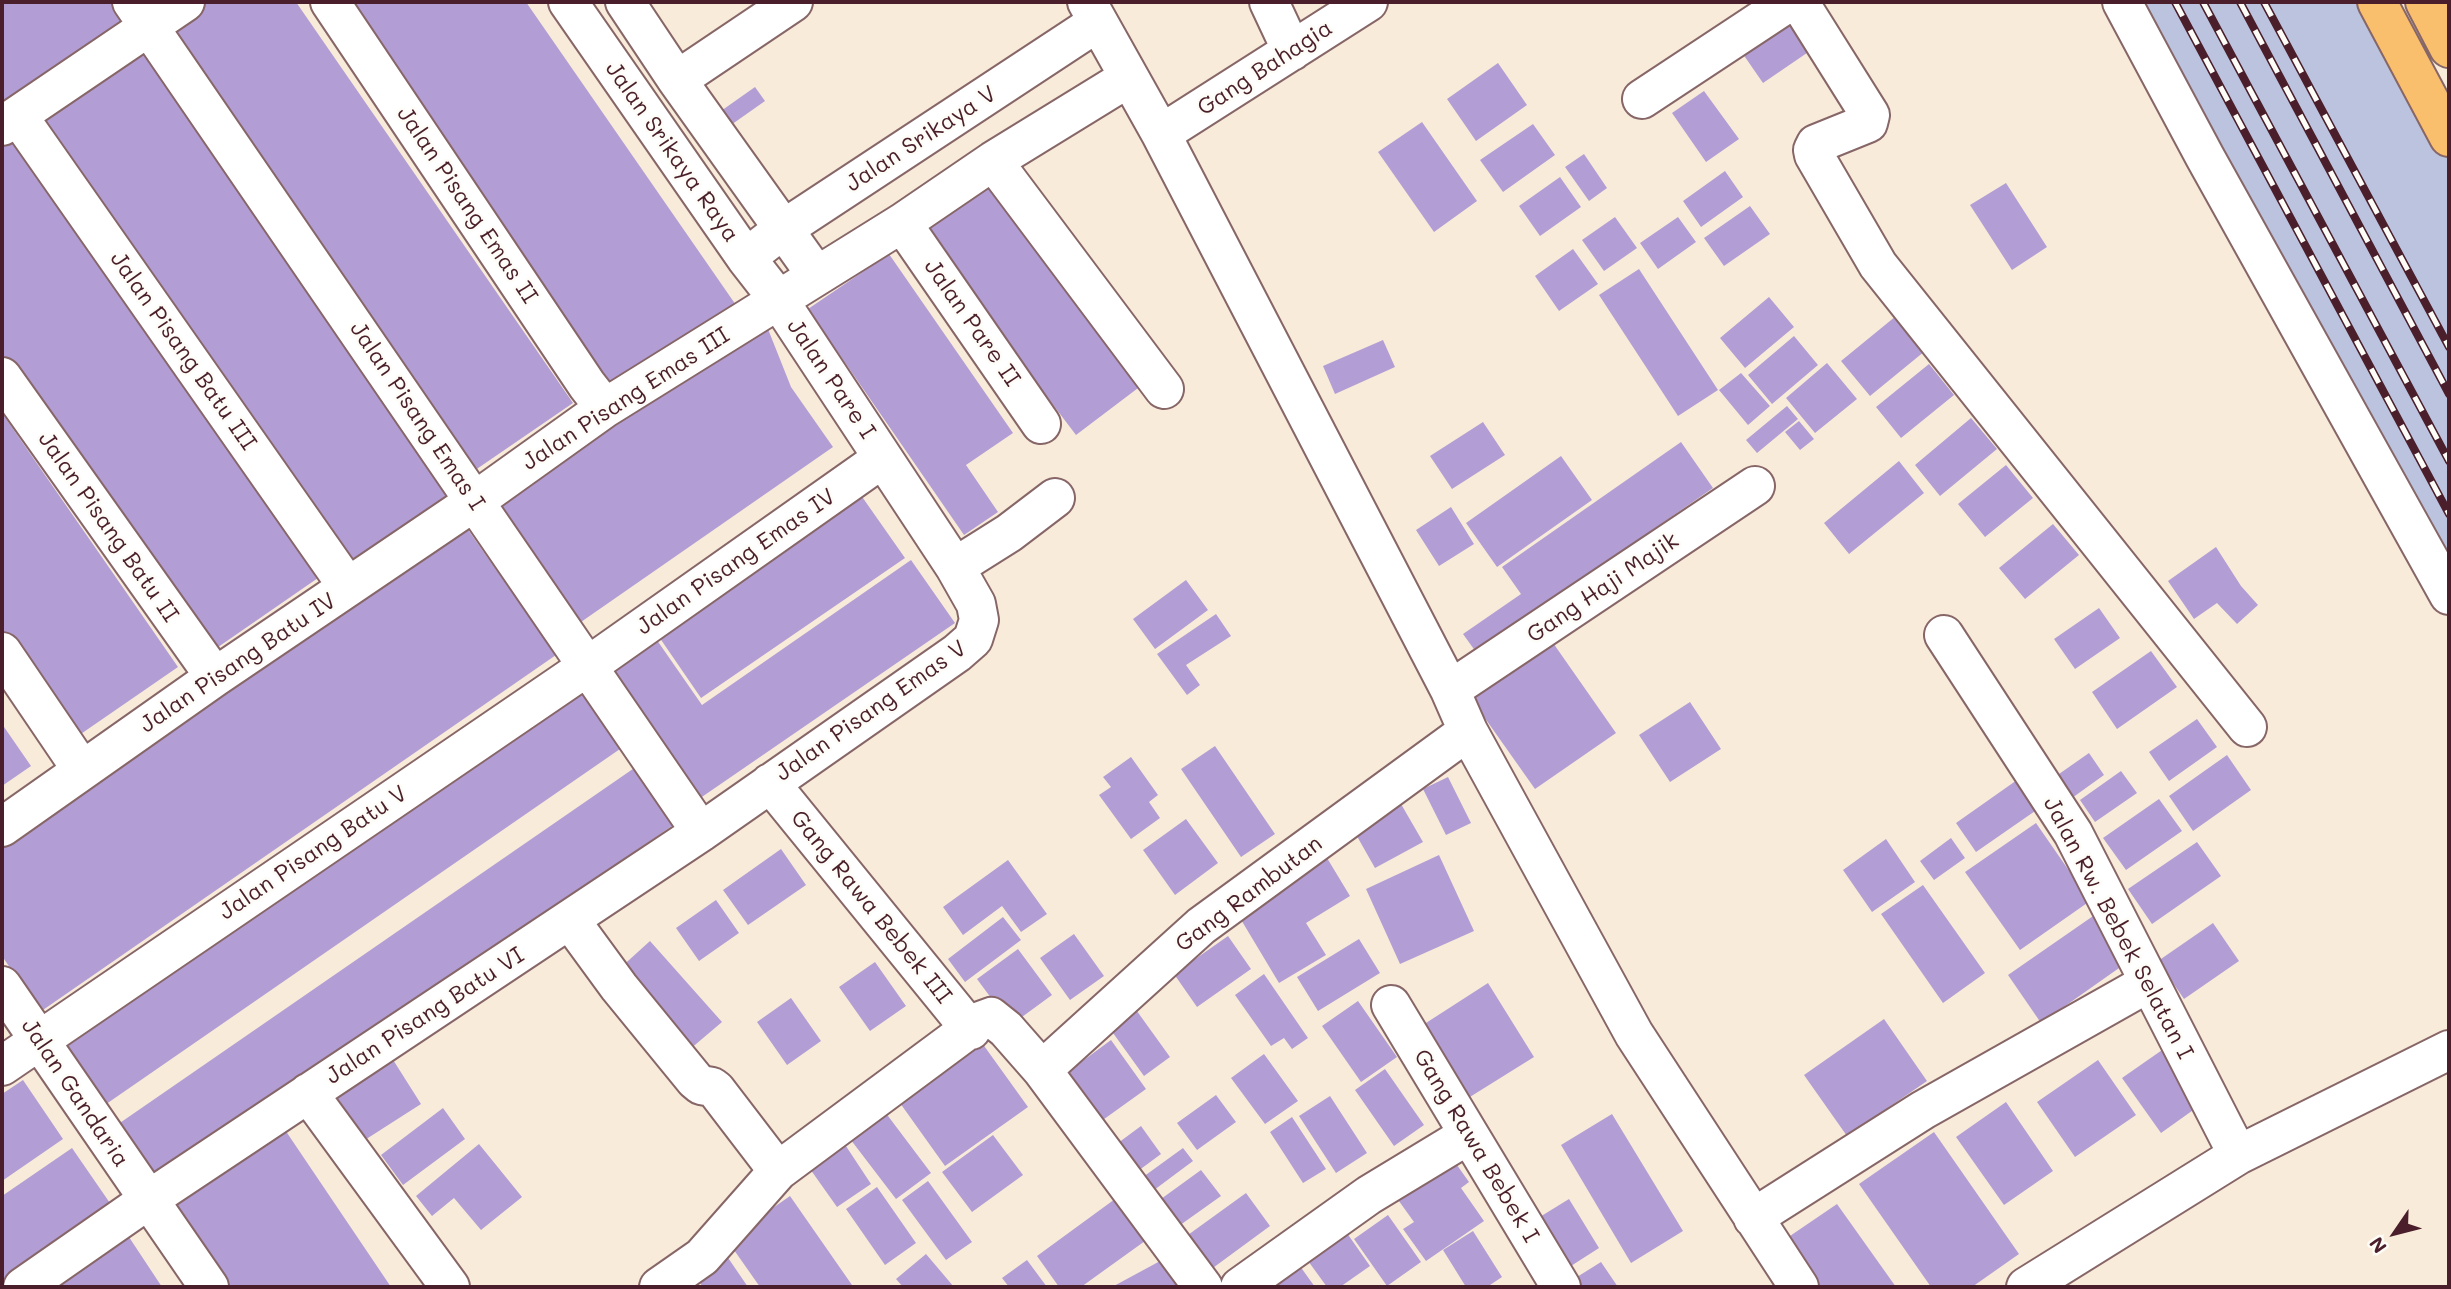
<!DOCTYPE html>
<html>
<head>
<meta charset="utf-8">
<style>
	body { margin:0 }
	#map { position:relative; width:2451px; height:1289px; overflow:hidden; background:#f8ebd9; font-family:Mali,sans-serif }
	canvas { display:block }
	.frame { position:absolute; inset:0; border:4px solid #4a1f2b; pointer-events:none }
	.north { position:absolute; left:2360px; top:1198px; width:70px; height:70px; -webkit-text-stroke:5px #fdfcf7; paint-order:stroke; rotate:235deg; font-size:19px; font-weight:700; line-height:28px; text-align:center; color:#4a1f2b }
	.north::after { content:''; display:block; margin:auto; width:24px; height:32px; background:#4a1f2b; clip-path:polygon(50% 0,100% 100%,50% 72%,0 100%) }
</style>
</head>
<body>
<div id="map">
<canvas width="2451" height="1289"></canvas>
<div class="frame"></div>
<div class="north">N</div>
</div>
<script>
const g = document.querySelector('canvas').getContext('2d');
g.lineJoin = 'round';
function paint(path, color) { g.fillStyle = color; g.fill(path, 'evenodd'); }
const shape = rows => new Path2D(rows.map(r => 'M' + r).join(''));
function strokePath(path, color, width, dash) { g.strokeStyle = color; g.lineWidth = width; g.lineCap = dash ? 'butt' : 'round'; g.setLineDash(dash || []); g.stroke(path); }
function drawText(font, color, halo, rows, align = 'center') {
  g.font = font + ' Mali,sans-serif'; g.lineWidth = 5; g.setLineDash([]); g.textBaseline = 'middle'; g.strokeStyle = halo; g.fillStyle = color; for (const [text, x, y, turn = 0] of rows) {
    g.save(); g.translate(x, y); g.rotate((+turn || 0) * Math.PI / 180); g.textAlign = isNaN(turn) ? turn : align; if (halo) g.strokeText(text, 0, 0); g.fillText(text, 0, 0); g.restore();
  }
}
paint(shape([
	[2142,2,2377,2,2449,137,2449,589]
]), '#bcc3de');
paint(shape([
	[2,2,117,2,128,18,2,104],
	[205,2,296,2,573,403,468,475,161,32],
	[347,2,526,2,738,308,616,391],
	[1796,3,1823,42,1763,83,1736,44],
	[146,47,457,495,354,566,44,118],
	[1498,63,1527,105,1476,141,1447,99],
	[755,87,765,101,721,132,711,118],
	[1704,91,1739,139,1706,162,1672,113],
	[1422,122,1477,201,1434,232,1378,152],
	[1533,124,1555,155,1503,192,1480,160],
	[7,129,318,578,208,654,2,356,2,133],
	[1584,154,1607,188,1589,201,1565,167],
	[986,170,1146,382,1076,435,915,223],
	[1725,171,1743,197,1701,227,1683,201],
	[1560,177,1581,207,1540,236,1519,206],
	[2006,183,2047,247,2012,270,1970,205],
	[1750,206,1770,234,1724,266,1704,238],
	[1615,217,1637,248,1604,271,1582,240],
	[1678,217,1696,242,1658,269,1640,243],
	[1573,249,1598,284,1559,311,1535,276],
	[889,254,1013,433,966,465,998,512,964,535,808,309],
	[1639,269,1718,390,1678,416,1599,295],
	[1769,297,1794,327,1745,368,1720,338],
	[1896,316,1925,351,1870,396,1841,361],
	[766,324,791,387,833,447,568,631,483,508],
	[1794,336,1818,365,1772,404,1748,375],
	[1383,340,1395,367,1335,394,1323,366],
	[1827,363,1857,399,1815,433,1786,398],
	[1929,364,1954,395,1901,438,1876,407],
	[1741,373,1770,406,1748,425,1719,390],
	[1787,406,1798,419,1757,453,1746,440],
	[2,413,178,667,75,738,2,632],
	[1971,418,1997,449,1940,496,1915,465],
	[1799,421,1814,439,1800,450,1785,432],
	[1483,422,1505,455,1452,489,1430,456],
	[1681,442,1713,488,1476,652,1463,634,1521,594,1502,567],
	[1561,456,1592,500,1497,567,1466,523],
	[1899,461,1924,493,1849,554,1824,523],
	[2006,465,2033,498,1985,537,1958,504],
	[858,491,905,558,701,698,655,631],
	[1451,507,1474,544,1439,566,1416,530],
	[464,524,556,655,40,1012,2,956,2,843],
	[2053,524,2079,555,2025,599,1999,568],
	[2216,547,2241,586,2258,605,2237,624,2217,603,2194,619,2168,581],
	[911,560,955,623,696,801,603,667,652,633,702,705],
	[1186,580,1208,610,1155,649,1133,619],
	[2099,608,2120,638,2075,669,2054,639],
	[1216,614,1231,636,1186,665,1200,685,1187,695,1157,654],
	[1551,640,1616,733,1535,789,1470,697],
	[2151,651,2177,687,2117,729,2092,692],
	[577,687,620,749,99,1109,56,1047],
	[1690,702,1721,749,1670,782,1639,735],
	[2197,719,2217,747,2169,781,2149,752],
	[2,724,31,766,2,786],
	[1215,746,1275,834,1241,857,1181,769],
	[2089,753,2104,775,2065,803,2049,781],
	[2227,755,2251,790,2193,831,2169,796],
	[1131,757,1158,795,1149,802,1160,818,1131,839,1099,795,1111,787,1103,777],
	[643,762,682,819,153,1184,114,1127],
	[2121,771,2137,793,2095,822,2080,800],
	[1448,777,1471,823,1446,835,1423,789],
	[2017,780,2038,809,1976,852,1956,823],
	[2159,799,2182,831,2126,870,2103,838],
	[1401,804,1423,842,1375,868,1354,831],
	[1186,819,1218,863,1175,895,1143,850],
	[2036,823,2090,901,2020,950,1965,872],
	[1951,838,1965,858,1934,880,1920,861],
	[1886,839,1915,882,1872,912,1843,870],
	[2197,842,2221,876,2152,924,2128,889],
	[781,849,806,885,748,925,723,890],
	[1439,855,1474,931,1400,964,1366,889],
	[1327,858,1350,896,1306,923,1326,955,1279,983,1237,913],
	[1008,860,1047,914,1021,932,1002,906,963,935,943,907],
	[1923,885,1985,973,1943,1003,1881,914],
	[716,900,739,933,699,961,676,928],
	[2096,914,2129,961,2041,1023,2008,975],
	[1003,917,1021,940,965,982,948,959],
	[2213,923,2239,961,2184,999,2158,961],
	[1074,934,1104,976,1070,1000,1040,958],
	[1228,936,1251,969,1197,1007,1174,974],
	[1359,939,1380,973,1318,1011,1297,977],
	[650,941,722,1022,689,1050,618,970],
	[1018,949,1052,995,1011,1025,977,979],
	[875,962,906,1006,870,1031,839,987],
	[1264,974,1308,1038,1292,1049,1284,1038,1271,1046,1235,995],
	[1488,983,1534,1057,1457,1105,1412,1032],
	[791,998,821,1041,787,1065,757,1022],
	[1358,1001,1397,1057,1361,1082,1322,1026],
	[1134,1007,1170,1057,1144,1076,1108,1026],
	[1884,1019,1927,1081,1847,1136,1804,1075],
	[977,1036,1028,1107,945,1166,895,1096],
	[1111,1040,1146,1089,1100,1122,1065,1074],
	[2165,1048,2203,1103,2161,1133,2122,1078],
	[1264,1054,1298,1101,1265,1124,1231,1078],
	[390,1055,421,1104,357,1145,326,1096],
	[2098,1060,2136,1115,2075,1157,2037,1102],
	[1385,1069,1424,1125,1394,1146,1355,1090],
	[23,1080,63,1139,2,1181,2,1094],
	[1216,1095,1236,1122,1197,1150,1177,1123],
	[1330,1096,1367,1153,1336,1173,1299,1116],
	[876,1100,931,1173,896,1199,841,1127],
	[2006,1102,2053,1171,2004,1205,1956,1137],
	[443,1108,465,1139,403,1185,381,1155],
	[1612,1114,1683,1231,1631,1263,1561,1145],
	[1292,1117,1326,1169,1303,1183,1270,1132],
	[277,1118,391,1287,225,1287,163,1196],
	[1141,1126,1161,1154,1138,1171,1118,1143],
	[1934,1132,2019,1254,1972,1287,1931,1287,1859,1184],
	[838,1134,871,1184,837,1207,803,1159],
	[993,1135,1023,1175,972,1212,942,1172],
	[479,1144,522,1197,481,1230,454,1198,432,1216,416,1196],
	[72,1148,112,1206,2,1280,2,1196],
	[1183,1148,1193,1161,1142,1199,1132,1185],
	[1447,1151,1469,1182,1461,1188,1484,1221,1426,1261,1403,1229,1414,1222,1391,1190],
	[1201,1170,1221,1196,1169,1233,1150,1207],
	[928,1181,972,1242,946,1260,902,1200],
	[877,1187,916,1243,885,1265,846,1209],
	[1246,1193,1270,1226,1206,1273,1181,1240],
	[790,1196,852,1285,849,1287,760,1287,727,1240],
	[1115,1199,1145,1241,1081,1287,1059,1287,1037,1256],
	[1569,1199,1599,1248,1560,1273,1530,1223],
	[1837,1204,1896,1287,1821,1287,1787,1238],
	[1388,1215,1421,1262,1387,1286,1354,1239],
	[1342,1226,1370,1266,1340,1287,1327,1287,1303,1254],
	[125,1231,162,1287,43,1287],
	[1473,1231,1502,1277,1487,1287,1466,1287,1443,1250],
	[722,1249,748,1287,703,1287,691,1271],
	[926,1254,954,1287,903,1287,896,1279],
	[1027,1260,1047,1287,1009,1287,1002,1278],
	[1162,1260,1177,1287,1112,1287],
	[1297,1262,1315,1287,1261,1287],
	[1601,1262,1618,1287,1561,1287]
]), '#b29ed5');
const minor = shape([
	[132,2,701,832],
	[330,2,587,385,605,408],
	[625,2,677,80,817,276],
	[1087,2,1161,134,1450,690,1468,731,1634,1034,1799,1287],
	[1269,2,1292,51],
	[1799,2,1870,115,1868,123,1816,144,1813,150,1814,155,1878,265,2247,727],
	[2122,2,2205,157,2449,595],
	[677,80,793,2],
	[1642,99,1789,2],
	[18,116,348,587],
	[2,126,185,2],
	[1161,134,1368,2],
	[993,161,1164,389],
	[902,223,1041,424],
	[746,258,782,230,1098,22],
	[2,377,215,677],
	[955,567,1009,533,1055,498],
	[1944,635,2073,833,2238,1155],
	[2,652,82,770],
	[1450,690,1755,486],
	[770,783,971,1030],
	[2,827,215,677,475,501,605,408,902,223,993,161,1128,78],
	[570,920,619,987,695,1080,701,1085,712,1087,716,1090,778,1171],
	[2,986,209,1287],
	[1391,1005,1561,1287],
	[2,1066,588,666,883,458],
	[1042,1070,1201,926,1468,731],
	[308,1093,450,1287],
	[1753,1218,1923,1110,2148,983],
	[23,1287,148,1200,701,832,957,653,973,639,979,620,976,604,955,567,778,299,746,258,568,2],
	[659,1287,702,1257,778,1171,980,1021,991,1017,1006,1029,1042,1070,1203,1287],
	[1240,1287,1369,1195,1468,1135],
	[2026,1287,2238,1155,2449,1050]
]);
const major = shape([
	[2377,2,2449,137],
	[2425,2,2449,48]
]);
strokePath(minor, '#876668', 42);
strokePath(major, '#876668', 42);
strokePath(minor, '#fff', 38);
strokePath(major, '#f9bf6d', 38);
const rail = shape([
	[2175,2,2449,514],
	[2203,2,2449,461],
	[2240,2,2449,394],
	[2264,2,2449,347]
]);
strokePath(rail, '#4a1f2b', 8);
strokePath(rail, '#fdfcf7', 5, [16]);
drawText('23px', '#4a1f2b', '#fdfcf7', [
	["Gang Bahagia",1265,68,-33],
	["Jalan Srikaya V",921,139,-33],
	["Jalan Srikaya Raya",672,152,55],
	["Jalan Pisang Emas II",467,205,56],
	["Jalan Pare II",972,323,55],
	["Jalan Pisang Batu III",183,351,55],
	["Jalan Pare I",831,379,56],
	["Jalan Pisang Emas III",626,399,-33],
	["Jalan Pisang Emas I",417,416,56],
	["Jalan Pisang Batu II",108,527,55],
	["Jalan Pisang Emas IV",736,562,-35],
	["Gang Haji Majik",1603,588,-34],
	["Jalan Pisang Batu IV",238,663,-34],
	["Jalan Pisang Emas V",871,711,-35],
	["Jalan Pisang Batu V",313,853,-34],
	["Gang Rambutan",1249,894,-37],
	["Gang Rawa Bebek III",871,907,51],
	["Jalan Rw. Bebek Selatan I",2118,928,62],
	["Jalan Pisang Batu VI",425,1016,-33],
	["Jalan Gandaria",75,1093,56],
	["Gang Rawa Bebek I",1476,1146,59]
]);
</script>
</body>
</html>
